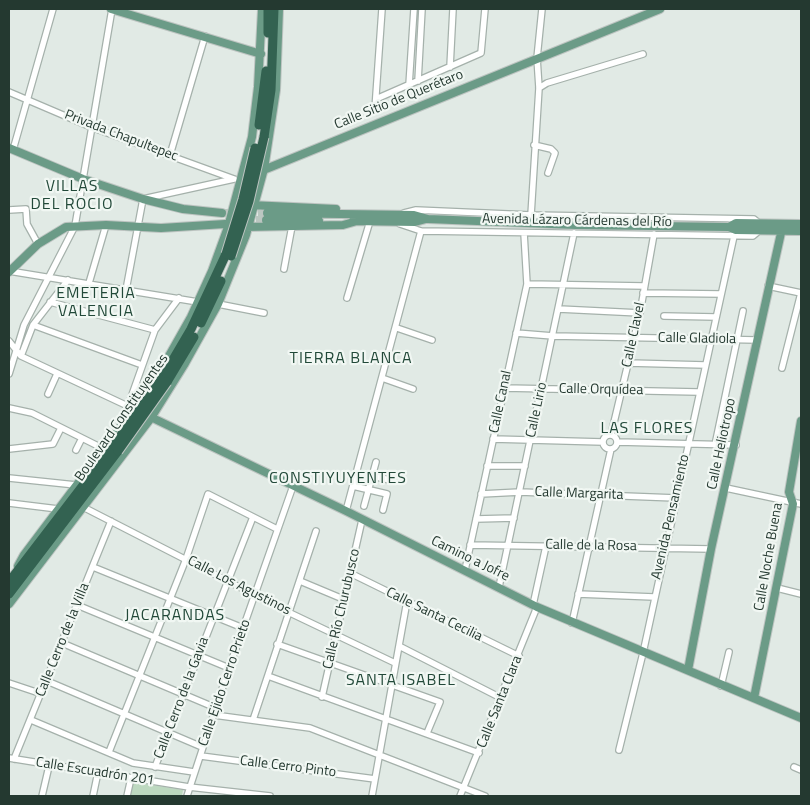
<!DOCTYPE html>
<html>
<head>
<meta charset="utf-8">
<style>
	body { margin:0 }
	#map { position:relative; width:810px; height:805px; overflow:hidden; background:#e1eae5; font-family:"Titillium Web",sans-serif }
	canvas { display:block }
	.frame { position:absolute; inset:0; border:10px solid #243930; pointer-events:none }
</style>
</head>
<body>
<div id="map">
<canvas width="810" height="805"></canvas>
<div class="frame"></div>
</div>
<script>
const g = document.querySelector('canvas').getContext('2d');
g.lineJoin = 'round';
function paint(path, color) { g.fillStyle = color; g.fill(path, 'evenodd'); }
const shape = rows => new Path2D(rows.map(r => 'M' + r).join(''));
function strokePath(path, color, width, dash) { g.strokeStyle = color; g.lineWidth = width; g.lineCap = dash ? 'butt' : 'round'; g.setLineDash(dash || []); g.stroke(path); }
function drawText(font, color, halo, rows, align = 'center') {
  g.font = font + ' "Titillium Web",sans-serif'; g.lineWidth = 4.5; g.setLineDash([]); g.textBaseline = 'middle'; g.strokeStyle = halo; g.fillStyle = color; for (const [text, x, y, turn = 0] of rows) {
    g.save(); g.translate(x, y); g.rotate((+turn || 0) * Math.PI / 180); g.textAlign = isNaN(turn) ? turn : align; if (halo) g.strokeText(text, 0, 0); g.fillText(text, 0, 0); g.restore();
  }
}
paint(shape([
	[133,782,183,790,182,796,128,796]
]), '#bdd9c0');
strokePath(shape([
	[222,213,267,213],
	[244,220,266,220]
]), '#bbc7c1', 8, [8, 4]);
const minor = shape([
	[450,67,453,9],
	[418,81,422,9],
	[409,85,414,9],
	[539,88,547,83,643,54],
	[9,92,91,127,234,179],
	[376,99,481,53,485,9],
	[375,109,382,9],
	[534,145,551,149,555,153,548,173],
	[13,150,53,9],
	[170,155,205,36],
	[9,210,26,209,27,224,38,244],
	[404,213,416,210,531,215,754,219,760,224],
	[531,215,539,88,537,58,542,9],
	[400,224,421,231,753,236,760,230],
	[284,269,292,226],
	[9,271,198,302],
	[89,283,106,225],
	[527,284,644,286],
	[768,286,801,293],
	[126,290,143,199,234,179],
	[643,293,721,294],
	[347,298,370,221],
	[50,302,155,330],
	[218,304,264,313],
	[559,309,640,313],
	[664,316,716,317],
	[33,325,142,365],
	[397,328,432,340],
	[516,333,553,336,757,340],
	[9,341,21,356,134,409],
	[21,356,33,325,68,280],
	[628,363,705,365],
	[782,368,801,293],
	[9,374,24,325,75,226,112,9],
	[382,378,413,389],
	[504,388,698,392],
	[48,394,57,374],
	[128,406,155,330,179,298],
	[9,408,32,413,104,449],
	'603 442a7 7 0 1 1 14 0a7 7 0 1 1-14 0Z',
	[611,435,640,313,654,234],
	[493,439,603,442],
	[618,442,736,445],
	[715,445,743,311],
	[9,449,53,444,61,428],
	[76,450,82,438],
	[487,466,525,466],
	[372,476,390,480],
	[9,478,76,485],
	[353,486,387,494,383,510],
	[726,488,801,504],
	[481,494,520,492,676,498],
	[9,503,58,509],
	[364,506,376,462],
	[83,507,288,612,395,663],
	[346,511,421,231],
	[476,519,514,518],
	[470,545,711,549],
	[93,567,243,628],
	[465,570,527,284,524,233],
	[350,573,519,656],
	[300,581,343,599],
	[499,587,574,233],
	[777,588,801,594],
	[578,594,654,597],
	[77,605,229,668],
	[533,605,546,546],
	[572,623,611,449],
	[62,643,216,708],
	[277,644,440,702,427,733],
	[399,646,501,698],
	[268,676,479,753],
	[47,681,202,747],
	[9,683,42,694],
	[721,686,729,652],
	[322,697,362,520],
	[214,715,310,728,485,796],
	[31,720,133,763,194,772],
	[253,720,316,531],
	[619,750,643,653,734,236],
	[109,752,186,559,208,494,277,529],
	[201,756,375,779],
	[9,758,189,787,270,796],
	[14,759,111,521],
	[155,767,253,517],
	[794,767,801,770],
	[42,796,49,766],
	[93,796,98,772],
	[127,796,131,778],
	[187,796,229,668,293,486],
	[372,796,407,601],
	[460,796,537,607]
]);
const major = shape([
	[111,9,261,54],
	[9,148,83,179,143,199,183,209,222,213],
	[261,171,660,9],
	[250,205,336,209],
	[267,213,414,215,428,219,576,225,729,227,736,230,801,231],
	[266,220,319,221],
	[353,221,415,222,426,219],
	[245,227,343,225,357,221],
	[729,227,736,223,801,224],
	[9,272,38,244,66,227,106,225,161,228,225,224],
	[134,409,346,511,537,607,801,718],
	[18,566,24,555,134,409,169,356,191,317,212,271,228,227,252,137,258,87,262,9],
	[9,604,151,418,184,365,218,304,246,235,264,169,276,90,279,9],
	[688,670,711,549,783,224],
	[754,698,793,504,789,492,801,421]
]);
const highway = shape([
	[268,9,268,33],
	[259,125,266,71],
	[264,137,271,90,274,9],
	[201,323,221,281],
	[161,380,191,329,226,254],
	[167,382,194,337],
	[9,582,114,445],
	[9,594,118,451]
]);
strokePath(minor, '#a5b1ab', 8);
strokePath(major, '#bdc4c1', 10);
strokePath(highway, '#bdc4c1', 11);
strokePath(minor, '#fff', 5.5);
strokePath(major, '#6b9b87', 8);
strokePath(highway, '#336251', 9);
const highwayBridge = shape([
	[226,254,243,199,255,148],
	[231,256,249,201,264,137],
	[114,445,161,380],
	[118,451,167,382]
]);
strokePath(highwayBridge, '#bdc4c1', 11, []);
strokePath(highwayBridge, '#336251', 9);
drawText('14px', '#243930', '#f1f7f3', [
	["Calle Sitio de Querétaro",399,100,-22],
	["Privada Chapultepec",121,136,21],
	["Avenida Lázaro Cárdenas del Río",577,221,1],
	["Calle Clavel",634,335,-78],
	["Calle Gladiola",697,339,1],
	["Calle Orquídea",601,390,1],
	["Calle Canal",501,402,-78],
	["Calle Lirio",537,410,-78],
	["Boulevard Constituyentes",122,418,-55],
	["Calle Heliotropo",722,444,-78],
	["Calle Margarita",579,494,2],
	["Avenida Pensamiento",671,517,-77],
	["Calle de la Rosa",591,546,1],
	["Calle Noche Buena",769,557,-80],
	["Camino a Jofre",470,559,26],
	["Calle Los Agustinos",239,586,27],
	["Calle Río Churubusco",342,609,-77],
	["Calle Santa Cecilia",434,615,26],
	["Calle Cerro de la Villa",63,640,-68],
	["Calle Ejido Cerro Prieto",225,683,-71],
	["Calle Cerro de la Gavia",182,698,-69],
	["Calle Santa Clara",500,702,-68],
	["Calle Cerro Pinto",288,767,7],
	["Calle Escuadrón 201",95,772,9]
]);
g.letterSpacing = '1px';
drawText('16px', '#224939', '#f1f7f3', [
	["VILLAS",72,187],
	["DEL ROCIO",72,205],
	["EMETERIA",96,294],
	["VALENCIA",96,312],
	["TIERRA BLANCA",351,359],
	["LAS FLORES",647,429],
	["CONSTIYUYENTES",338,479],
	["JACARANDAS",175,616],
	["SANTA ISABEL",401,681]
]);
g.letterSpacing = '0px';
</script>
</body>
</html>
